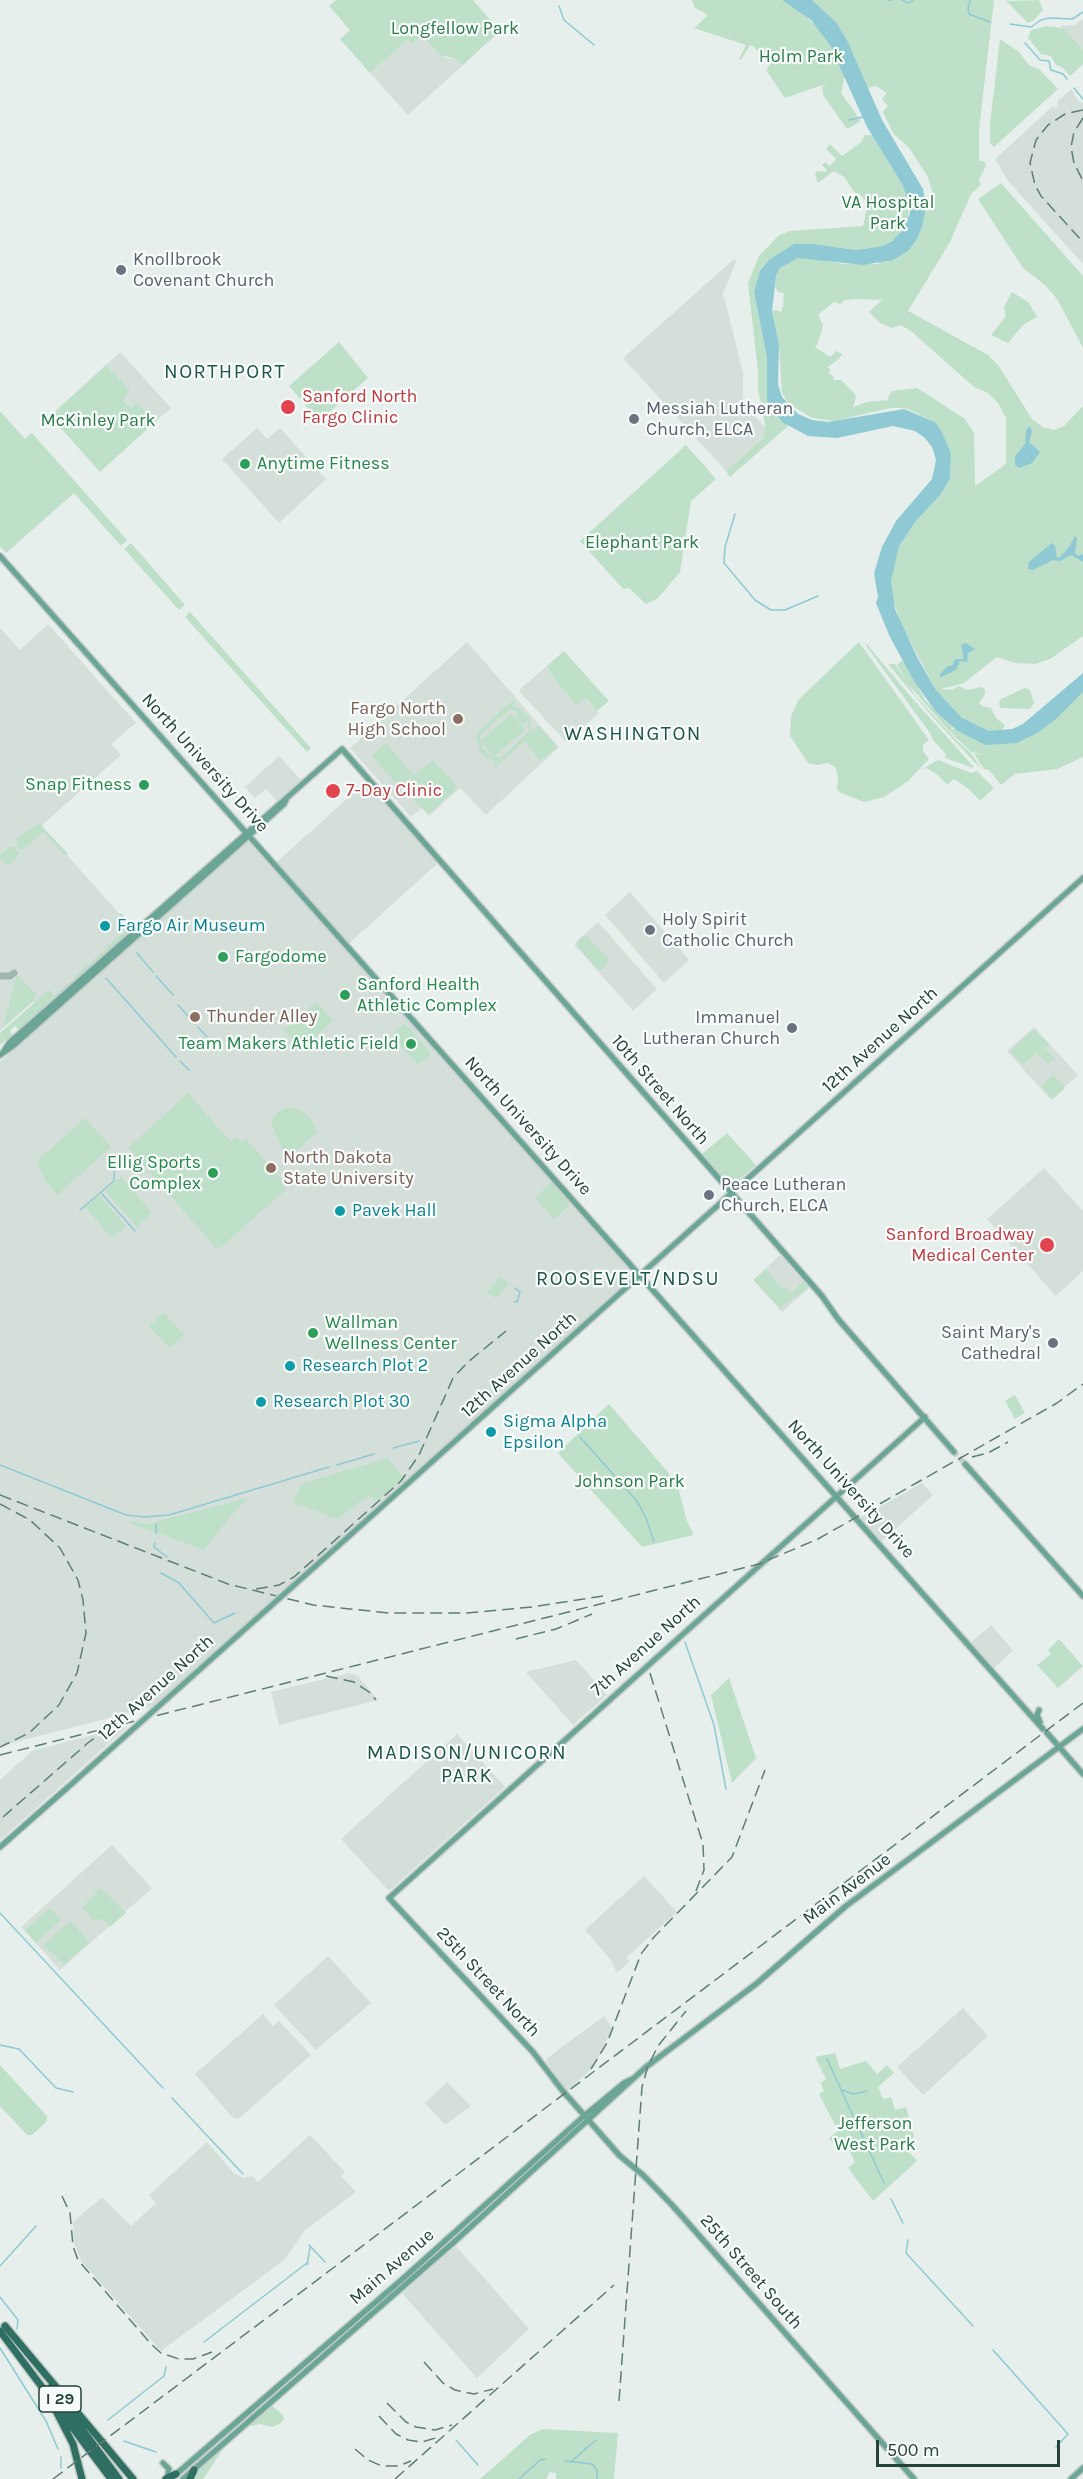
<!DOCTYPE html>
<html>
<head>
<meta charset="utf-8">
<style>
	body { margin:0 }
	#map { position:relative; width:1083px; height:2479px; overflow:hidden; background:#e6efeb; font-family:Karla,sans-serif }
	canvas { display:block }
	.scale { position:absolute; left:876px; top:2440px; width:184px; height:27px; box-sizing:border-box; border:3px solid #24423a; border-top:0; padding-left:8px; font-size:18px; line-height:21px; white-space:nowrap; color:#24423a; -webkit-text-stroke:4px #f7fbf9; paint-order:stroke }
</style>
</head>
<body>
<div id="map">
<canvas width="1083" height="2479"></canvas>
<div class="scale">500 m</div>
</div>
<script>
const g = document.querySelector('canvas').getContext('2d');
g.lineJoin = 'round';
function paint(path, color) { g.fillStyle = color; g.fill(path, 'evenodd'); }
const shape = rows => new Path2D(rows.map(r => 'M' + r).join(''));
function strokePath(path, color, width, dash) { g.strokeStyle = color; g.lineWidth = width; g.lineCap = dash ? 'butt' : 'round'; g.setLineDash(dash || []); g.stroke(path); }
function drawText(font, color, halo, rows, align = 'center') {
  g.font = font + ' Karla,sans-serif'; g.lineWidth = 4.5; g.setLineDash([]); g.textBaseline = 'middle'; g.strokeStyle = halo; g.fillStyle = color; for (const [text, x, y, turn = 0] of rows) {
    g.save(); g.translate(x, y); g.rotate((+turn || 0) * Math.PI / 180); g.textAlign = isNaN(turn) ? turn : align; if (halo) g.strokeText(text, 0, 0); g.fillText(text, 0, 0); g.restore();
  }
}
paint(shape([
	[1083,19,1083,50,1060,26,1074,25],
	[417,31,439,54,447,58,454,58,463,65,408,115,370,73],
	[1071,89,1077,99,1083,103,1083,264,1008,181,995,159,1053,106,1055,108,1058,106,1057,102],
	[734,259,736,262,722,296,725,300,743,373,743,403,769,432,726,471,623,358],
	[119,353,121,353,171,408,155,422,137,402,131,408,123,399,129,390,106,365],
	[257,428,267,439,280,428,326,479,279,523,222,459],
	[48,624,136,723,111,744,121,755,41,826,132,928,41,1011,33,1002,0,1031,0,628,20,650],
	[467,642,559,747,486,815,460,788,429,816,422,808,411,817,350,748],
	[548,665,549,672,576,706,585,698,599,713,566,742,520,692,520,689],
	[279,756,301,780,277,801,266,789,255,798,245,787],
	[366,782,438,863,344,948,636,1275,156,1706,0,1746,0,1062,248,841,271,867],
	[630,892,689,960,664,983,605,915],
	[598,922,657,989,633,1011,574,944],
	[1034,1027,1078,1075,1051,1100,1007,1051],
	[1044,1168,1083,1211,1083,1271,1056,1296,987,1219],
	[780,1255,809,1288,782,1312,753,1280],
	[922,1483,933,1495,881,1542,860,1518],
	[991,1625,1013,1650,994,1668,971,1642],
	[576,1660,607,1695,573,1725,526,1672],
	[349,1673,358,1676,378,1700,279,1725,271,1692],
	[128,1726,6,1835,0,1840,0,1780,32,1751],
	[457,1734,505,1787,391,1889,388,1890,341,1839],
	[112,1845,152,1888,60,1970,21,1927],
	[644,1876,677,1912,627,1957,629,1962,617,1973,610,1959,585,1930],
	[328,1956,371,2003,316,2050,274,2005],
	[963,2008,988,2036,923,2095,897,2067],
	[263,2014,273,2026,279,2021,311,2055,238,2119,232,2117,195,2074],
	[604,2016,612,2028,601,2053,589,2071,567,2091,546,2061,547,2058],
	[447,2082,471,2106,445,2125,425,2103],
	[310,2135,345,2172,341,2176,356,2192,305,2230,284,2260,161,2351,82,2262,74,2243,73,2222,102,2197,131,2226,156,2203,149,2195,207,2142,235,2174,244,2178,252,2176,258,2182],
	[456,2246,529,2329,477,2378,402,2293]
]), '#d4dfda');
paint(shape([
	[336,0,473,0,500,31,463,65,454,58,440,55,417,31,409,38,416,33,420,37,413,44,408,39,370,73,340,39,350,30,329,6],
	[692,0,782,0,799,10,821,31,830,45,845,76,841,93,861,121,847,129,823,95,822,86,828,83,785,98,766,70,770,65,753,46,750,45,741,60,739,59,746,45,694,28,708,15,695,8],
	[812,0,994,0,979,130,979,161,984,161,986,166,979,179,981,185,971,194,950,242,908,311,988,355,998,365,1032,419,1043,427,1054,430,1064,426,1083,406,1083,636,1050,659,1035,664,1015,663,997,657,964,683,941,689,951,690,959,686,967,690,982,687,985,689,985,694,979,703,982,706,991,708,996,718,1005,725,1002,731,989,731,975,726,962,718,936,690,902,626,892,597,891,581,892,567,899,546,916,521,941,494,950,479,951,453,941,430,935,422,910,410,903,408,890,408,834,421,812,418,789,404,782,393,779,344,772,311,776,310,781,312,783,306,784,293,778,292,775,287,776,276,780,268,798,258,810,258,843,264,878,264,923,224,926,206,933,195,928,177,909,148,893,133,883,112,888,106,882,99,887,93,876,86,868,88,848,42,837,23],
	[856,299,882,300,869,312,880,323,892,328,901,325,912,332,974,387,988,393,998,403,1006,418,1006,464,975,486,974,433,965,419,917,388,892,391,889,395,888,400,867,402,853,407,856,397,854,393,841,380,834,380,833,376,828,373,831,370,827,367,838,360,842,354,836,351,830,357,815,347,818,343,823,325,818,315,834,302,840,304,845,300],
	[1039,0,1043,10,1034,20,1028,23,1006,1],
	[1047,26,1063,28,1083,50,1083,64,1070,76,1062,67,1056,65,1051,56,1041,54,1028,38,1031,30],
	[1000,39,1018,51,1029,65,1039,69,1058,89,994,147,990,143,990,124],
	[865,135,872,135,902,184,909,202,908,221,899,236,883,246,856,250,813,244,797,245,769,260,760,269,754,292,767,358,767,401,774,412,788,426,730,477,726,471,764,437,765,423,758,389,758,372,748,283,759,256,779,235,790,231,863,226,868,203,858,193,855,193,844,177,834,171,818,183,815,175,817,171,825,172,827,170,822,165,825,162,830,166,836,159,826,149,830,144,842,156,861,142],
	[1001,183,1083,276,1083,348,1057,299,1045,285,1023,268,978,199],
	[1012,292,1029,303,1037,317,1023,325,1008,343,991,335,1006,316,1004,307],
	[339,342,368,378,319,421,289,386],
	[106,365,130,390,123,400,131,408,137,402,155,422,100,472,50,416],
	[0,411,25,439,32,433,127,540,121,546,74,493,6,553,0,546],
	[686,445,716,479,691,501,680,572,658,598,646,604,629,588,623,589,580,541],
	[131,543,185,605,179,610,124,549],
	[190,612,311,748,307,752,185,617],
	[859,642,929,740,923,745,923,751,929,759,908,781,884,797,864,802,839,792,837,789,838,776,835,767,828,763,817,765,808,763,790,736,791,716,799,699],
	[865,642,911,697,973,766,973,768,945,758,946,754,933,740,930,733,867,647],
	[564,651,609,701,597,711,586,698,576,706,549,672,548,665],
	[903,660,925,700,953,727,950,732,907,683,897,665],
	[888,664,895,664,915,695,957,741,971,753,982,770,936,721],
	[1025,688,1030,690,1034,703,1030,709,1000,708,999,703,1001,699],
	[1083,692,1083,757,1057,769,1015,774,1001,785,989,770,984,769,974,754,984,755,971,752,950,732,954,728,985,745,1039,732],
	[513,700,516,702,512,706,520,709,529,717,532,732,538,725,557,747,540,761,526,743,528,739,495,767,493,765,497,761,487,758,480,751,476,737,480,730],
	[510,709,519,712,515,717,522,725,528,721,529,731,504,756,501,757,512,746,500,757,492,756,483,749,480,737,483,732],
	[511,714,525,730,494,757,481,741],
	[386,743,414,776,433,760,458,787,428,815,409,794,412,777,399,787,372,756],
	[938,760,971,773,977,771,994,788,980,801,969,789,954,779,947,785,938,775,926,768,921,770],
	[39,823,68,854,66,856,43,832,21,851,16,845,17,839],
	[9,847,14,847,19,853,16,856,17,858,8,866,0,859,0,855],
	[121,913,134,928,75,980,74,977,107,948,107,946,130,928,119,914],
	[587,936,609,960,602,970,597,969,577,946,577,943,582,937],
	[17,975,37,995,33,1001,3,1027],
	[69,983,71,983,19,1030,15,1026,10,1031,13,1035,0,1045,0,1033,49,990,54,996],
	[316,1002,333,1021,301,1049,284,1030],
	[405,1023,431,1054,418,1065,391,1035],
	[1034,1029,1049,1044,1042,1051,1046,1049,1055,1059,1047,1063,1037,1053,1023,1065,1010,1051],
	[1053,1075,1065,1088,1053,1099,1041,1086],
	[188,1093,231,1142,237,1137,241,1142,246,1139,287,1185,284,1191,218,1250,128,1148],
	[288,1107,295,1108,307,1114,314,1123,317,1132,289,1157,284,1154,271,1122,277,1113],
	[85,1118,111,1147,57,1195,45,1180,38,1166,38,1160],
	[727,1133,756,1165,731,1187,702,1154],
	[121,1177,152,1213,137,1227,105,1191],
	[551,1182,569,1202,568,1207,554,1219,535,1198],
	[99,1195,126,1226,112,1238,85,1207],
	[766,1269,782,1288,787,1289,792,1294,803,1281,809,1287,780,1308,754,1280],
	[501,1277,509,1284,496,1298,486,1292],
	[164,1313,184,1335,170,1348,149,1326],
	[1015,1395,1025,1413,1015,1419,1005,1401],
	[609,1404,673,1478,678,1487,687,1521,694,1535,642,1547,558,1453],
	[388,1458,404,1478,376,1502,369,1495,338,1519,293,1503,300,1487,306,1482],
	[248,1498,229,1518,204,1550,130,1523,131,1521,146,1524,155,1522],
	[1059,1639,1083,1666,1058,1688,1037,1665,1051,1654,1048,1650],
	[729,1678,756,1758,732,1783,711,1695],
	[101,1888,126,1913,110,1927,103,1919,93,1920,82,1907],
	[50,1908,61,1920,36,1943,25,1930],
	[70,1921,90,1942,64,1964,43,1945],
	[835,2053,840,2069,866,2061,877,2074,887,2065,894,2073,878,2087,883,2099,891,2097,895,2110,906,2107,914,2137,904,2146,917,2161,873,2201,848,2168,855,2162,843,2137,832,2142,829,2138,838,2131,819,2094,824,2091,821,2083,826,2079,815,2057],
	[0,2065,47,2116,47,2121,32,2135,27,2135,0,2106],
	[272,2406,282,2414,284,2419,281,2423,273,2427,259,2424,248,2427,225,2446,203,2479,194,2479,201,2467,239,2433],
	[543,2429,618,2433,614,2479,556,2479,556,2473,550,2472,546,2479,480,2479,530,2435]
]), '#bfe0c8');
paint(shape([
	[782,0,812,0,837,23,848,42,882,120,923,189,926,206,923,224,917,239,908,251,893,260,863,265,798,258,780,268,776,276,772,311,779,344,778,384,782,397,798,414,812,420,828,422,904,409,935,422,941,430,951,453,950,479,941,494,916,521,899,546,891,581,895,609,917,657,936,690,962,718,989,731,1012,729,1023,724,1083,673,1083,692,1057,718,1039,732,1017,743,985,745,958,731,936,712,914,681,889,635,876,603,878,597,874,573,882,547,896,521,932,479,936,460,932,447,925,438,915,431,893,426,837,438,808,436,782,422,767,401,767,358,754,292,760,270,769,260,794,244,813,244,856,250,883,246,892,241,904,229,910,213,909,202,902,184,867,127,830,45,811,20],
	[1030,426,1032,431,1029,442,1040,452,1032,463,1019,468,1015,465,1015,456,1025,444,1026,430],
	[1075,536,1077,538,1075,553,1078,556,1083,554,1083,562,1071,555,1060,561,1053,560,1033,570,1028,569,1029,562,1052,543,1055,546,1057,558,1060,557,1069,547],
	[966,643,975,649,968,653,967,662,960,661,957,669,940,678,940,674,948,666,952,666,955,659,964,659,961,645]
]), '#8ec9d4');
strokePath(shape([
	[888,0,892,0],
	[902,0,909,3,913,0],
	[970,0,968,8,969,14,990,22],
	[559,6,564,20,594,45],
	[1010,24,1031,27,1041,20,1049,18,1072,19,1083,12],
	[1025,43,1040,60,1049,61,1051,70,1063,74,1067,79],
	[1074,88,1083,99],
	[849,120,863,117],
	[735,514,725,547,724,563,755,600,771,610,785,610,818,596],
	[137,953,153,972],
	[156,976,173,995],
	[106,978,176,1057],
	[178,1005,195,1024],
	[198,1027,208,1038],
	[180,1061,189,1070],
	[102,1194,135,1231],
	[80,1210,114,1181,115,1158,119,1155],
	[514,1302,517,1302,520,1292,515,1288],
	[580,1437,637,1501,646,1518,654,1541],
	[393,1448,419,1441],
	[0,1465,126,1515,144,1517,169,1515,329,1467],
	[337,1465,374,1454],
	[156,1524,156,1534],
	[155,1543,154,1547,167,1557],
	[161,1573,179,1583,214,1623,235,1613],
	[685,1642,714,1725,726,1789],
	[0,1913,163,2088],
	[0,2045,19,2049,56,2088,73,2092],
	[827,2059,884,2183],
	[843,2090,853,2094,867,2091],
	[172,2098,243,2174],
	[891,2199,903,2223],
	[908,2240,906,2253,973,2326],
	[309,2245,325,2262],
	[307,2265,310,2248],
	[0,2266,36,2226],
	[0,2297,18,2320,17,2329],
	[204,2342,307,2263],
	[0,2348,46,2421,58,2449],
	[993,2350,1068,2434,1056,2447],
	[108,2420,164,2376,166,2367],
	[456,2440,478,2465],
	[124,2441,156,2452],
	[61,2457,61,2468],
	[565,2461,592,2464,597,2470,597,2479],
	[572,2461,596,2440],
	[519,2479,540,2460,545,2459]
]), '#8ec9d4', 1.5);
strokePath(shape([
	[0,976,10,976,14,973]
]), '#a2b6b0', 7);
strokePath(shape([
	[954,1452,965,1464]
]), '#bfccc8', 5, [5, 2.5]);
const major = shape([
	[0,556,1043,1729],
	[4,1051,10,1042,342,749,822,1296,838,1319,954,1452],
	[0,1055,13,1046,213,868,284,804,286,800],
	[965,1464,1083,1596],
	[339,1545,1083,878],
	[1039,1710,1037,1715,1040,1722],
	[1047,1733,1083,1774],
	[0,1847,67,1788],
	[163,2463,169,2469,167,2479],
	[174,2476,406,2276,584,2116,624,2083,632,2079],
	[183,2479,454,2242,646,2067,756,1984,846,1906,1083,1729],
	[914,2479,673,2206,643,2175,620,2156,562,2090,533,2052,389,1898,925,1417],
	[1071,2479,1083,2468]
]);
const highway = shape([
	[5,2326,133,2479],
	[0,2331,111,2479],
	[51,2387,119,2479],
	[55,2409,73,2444,82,2479],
	[166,2479,176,2474],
	[190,2479,194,2470]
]);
strokePath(major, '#c2cac8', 8);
strokePath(highway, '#c2cac8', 10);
strokePath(major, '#6aa596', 5);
strokePath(highway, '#2f6f62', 7);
strokePath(shape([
	[1083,110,1065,114,1048,125,1036,140,1030,163,1035,185,1041,196,1083,242],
	[1083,118,1074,132,1071,147,1074,163,1083,181],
	[972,1457,988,1453,1008,1442],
	[0,1495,228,1584,313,1605,389,1613,467,1613,532,1607,603,1596],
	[0,1504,30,1520,60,1548,78,1580,83,1600,86,1633,77,1673,59,1705,29,1733,0,1747],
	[256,1589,279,1585,294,1577,401,1481,419,1455,453,1378,468,1362,506,1331],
	[516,1639,556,1629,592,1614],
	[650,1673,703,1844,704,1870,696,1891],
	[326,1676,354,1682,369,1692,376,1700],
	[0,1755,759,1564,818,1539,1057,1403,1083,1384],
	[3,1817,89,1742,102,1733],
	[591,2069,607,2043,641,1954,654,1937,732,1857,765,1770],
	[62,2196,70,2213,73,2246,78,2260,151,2344,161,2353,179,2359,193,2359,212,2352],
	[424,2362,443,2383,455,2390,474,2394,493,2389],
	[619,2401,642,2087,648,2066,658,2046,686,2011],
	[387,2403,406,2422,416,2427,435,2430,452,2425],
	[379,2416,396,2434,408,2440,422,2442,439,2437],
	[355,2449,368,2460,382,2466,398,2466,411,2461],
	[53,2479,1083,1703],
	[395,2479,614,2285]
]), '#5f7d75', 1.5, [12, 6]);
const majorBridge = shape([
	[67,1788,339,1545]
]);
strokePath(majorBridge, '#c2cac8', 8, []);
strokePath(majorBridge, '#6aa596', 5);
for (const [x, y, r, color] of [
	[121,270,6,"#6b7280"],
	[288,407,8,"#e0444e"],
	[634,419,6,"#6b7280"],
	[245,464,6,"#2e9e5b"],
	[458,719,6,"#8d6e63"],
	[144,785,6,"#2e9e5b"],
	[333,791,8,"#e0444e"],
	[105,926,6,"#0f9aa8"],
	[650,930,6,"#6b7280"],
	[223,957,6,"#2e9e5b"],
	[345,995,6,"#2e9e5b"],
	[195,1017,6,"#8d6e63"],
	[792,1028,6,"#6b7280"],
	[411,1044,6,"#2e9e5b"],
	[271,1168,6,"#8d6e63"],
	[213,1173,6,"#2e9e5b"],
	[709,1195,6,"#6b7280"],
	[340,1211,6,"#0f9aa8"],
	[1047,1245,8,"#e0444e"],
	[313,1333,6,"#2e9e5b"],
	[1053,1343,6,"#6b7280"],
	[290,1366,6,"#0f9aa8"],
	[261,1402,6,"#0f9aa8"],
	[491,1432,6,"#0f9aa8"]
]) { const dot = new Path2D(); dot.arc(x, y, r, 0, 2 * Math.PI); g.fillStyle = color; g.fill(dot); strokePath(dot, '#f7fbf9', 2); }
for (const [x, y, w] of [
	[60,2399,42]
]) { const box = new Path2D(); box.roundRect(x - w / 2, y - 13, w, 26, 4.5); g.fillStyle = '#f7fbf9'; g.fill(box); strokePath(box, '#24423a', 1.5); }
drawText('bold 16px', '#24423a', null, [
	["I 29",60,2399]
]);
drawText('18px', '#2d7a4b', '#f7fbf9', [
	["Longfellow Park",455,29],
	["Holm Park",801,57],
	["VA Hospital",888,203],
	["Park",888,224],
	["McKinley Park",98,421],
	["Elephant Park",642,543],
	["Johnson Park",630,1482],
	["Jefferson",875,2124],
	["West Park",875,2145]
]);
drawText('18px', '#5b616d', '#f7fbf9', [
	["Knollbrook",133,260],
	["Covenant Church",133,281],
	["Messiah Lutheran",646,409],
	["Church, ELCA",646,430],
	["Holy Spirit",662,920],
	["Catholic Church",662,941],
	["Immanuel",780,1018,"right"],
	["Lutheran Church",780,1039,"right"],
	["Peace Lutheran",721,1185],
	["Church, ELCA",721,1206],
	["Saint Mary's",1041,1333,"right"],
	["Cathedral",1041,1354,"right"]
], 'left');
drawText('18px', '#be3a42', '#f7fbf9', [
	["Sanford North",302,397],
	["Fargo Clinic",302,418],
	["7-Day Clinic",346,791],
	["Sanford Broadway",1034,1235,"right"],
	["Medical Center",1034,1256,"right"]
], 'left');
drawText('18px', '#27864d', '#f7fbf9', [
	["Anytime Fitness",257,464],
	["Snap Fitness",132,785,"right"],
	["Fargodome",235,957],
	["Sanford Health",357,985],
	["Athletic Complex",357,1006],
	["Team Makers Athletic Field",399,1044,"right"],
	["Ellig Sports",201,1163,"right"],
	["Complex",201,1184,"right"],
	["Wallman",325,1323],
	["Wellness Center",325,1344]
], 'left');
drawText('18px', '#785e54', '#f7fbf9', [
	["Fargo North",446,709,"right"],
	["High School",446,730,"right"],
	["Thunder Alley",207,1017],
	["North Dakota",283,1158],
	["State University",283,1179]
], 'left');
drawText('18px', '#24423a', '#f7fbf9', [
	["North University Drive",205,763,48],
	["12th Avenue North",880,1040,-42],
	["10th Street North",660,1090,49],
	["North University Drive",528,1126,48],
	["12th Avenue North",519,1365,-42],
	["North University Drive",851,1489,48],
	["7th Avenue North",646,1646,-42],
	["12th Avenue North",156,1688,-42],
	["Main Avenue",847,1889,-37],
	["25th Street North",488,1982,47],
	["Main Avenue",392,2267,-41],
	["25th Street South",751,2272,49]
]);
drawText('18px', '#0d838f', '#f7fbf9', [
	["Fargo Air Museum",117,926],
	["Pavek Hall",352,1211],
	["Research Plot 2",302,1366],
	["Research Plot 30",273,1402],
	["Sigma Alpha",503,1422],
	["Epsilon",503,1443]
], 'left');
g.letterSpacing = '1.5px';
drawText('20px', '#1f5548', '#f7fbf9', [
	["NORTHPORT",225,372],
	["WASHINGTON",633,734],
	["ROOSEVELT/NDSU",628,1279],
	["MADISON/UNICORN",467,1753],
	["PARK",467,1776]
]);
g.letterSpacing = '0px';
</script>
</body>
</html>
